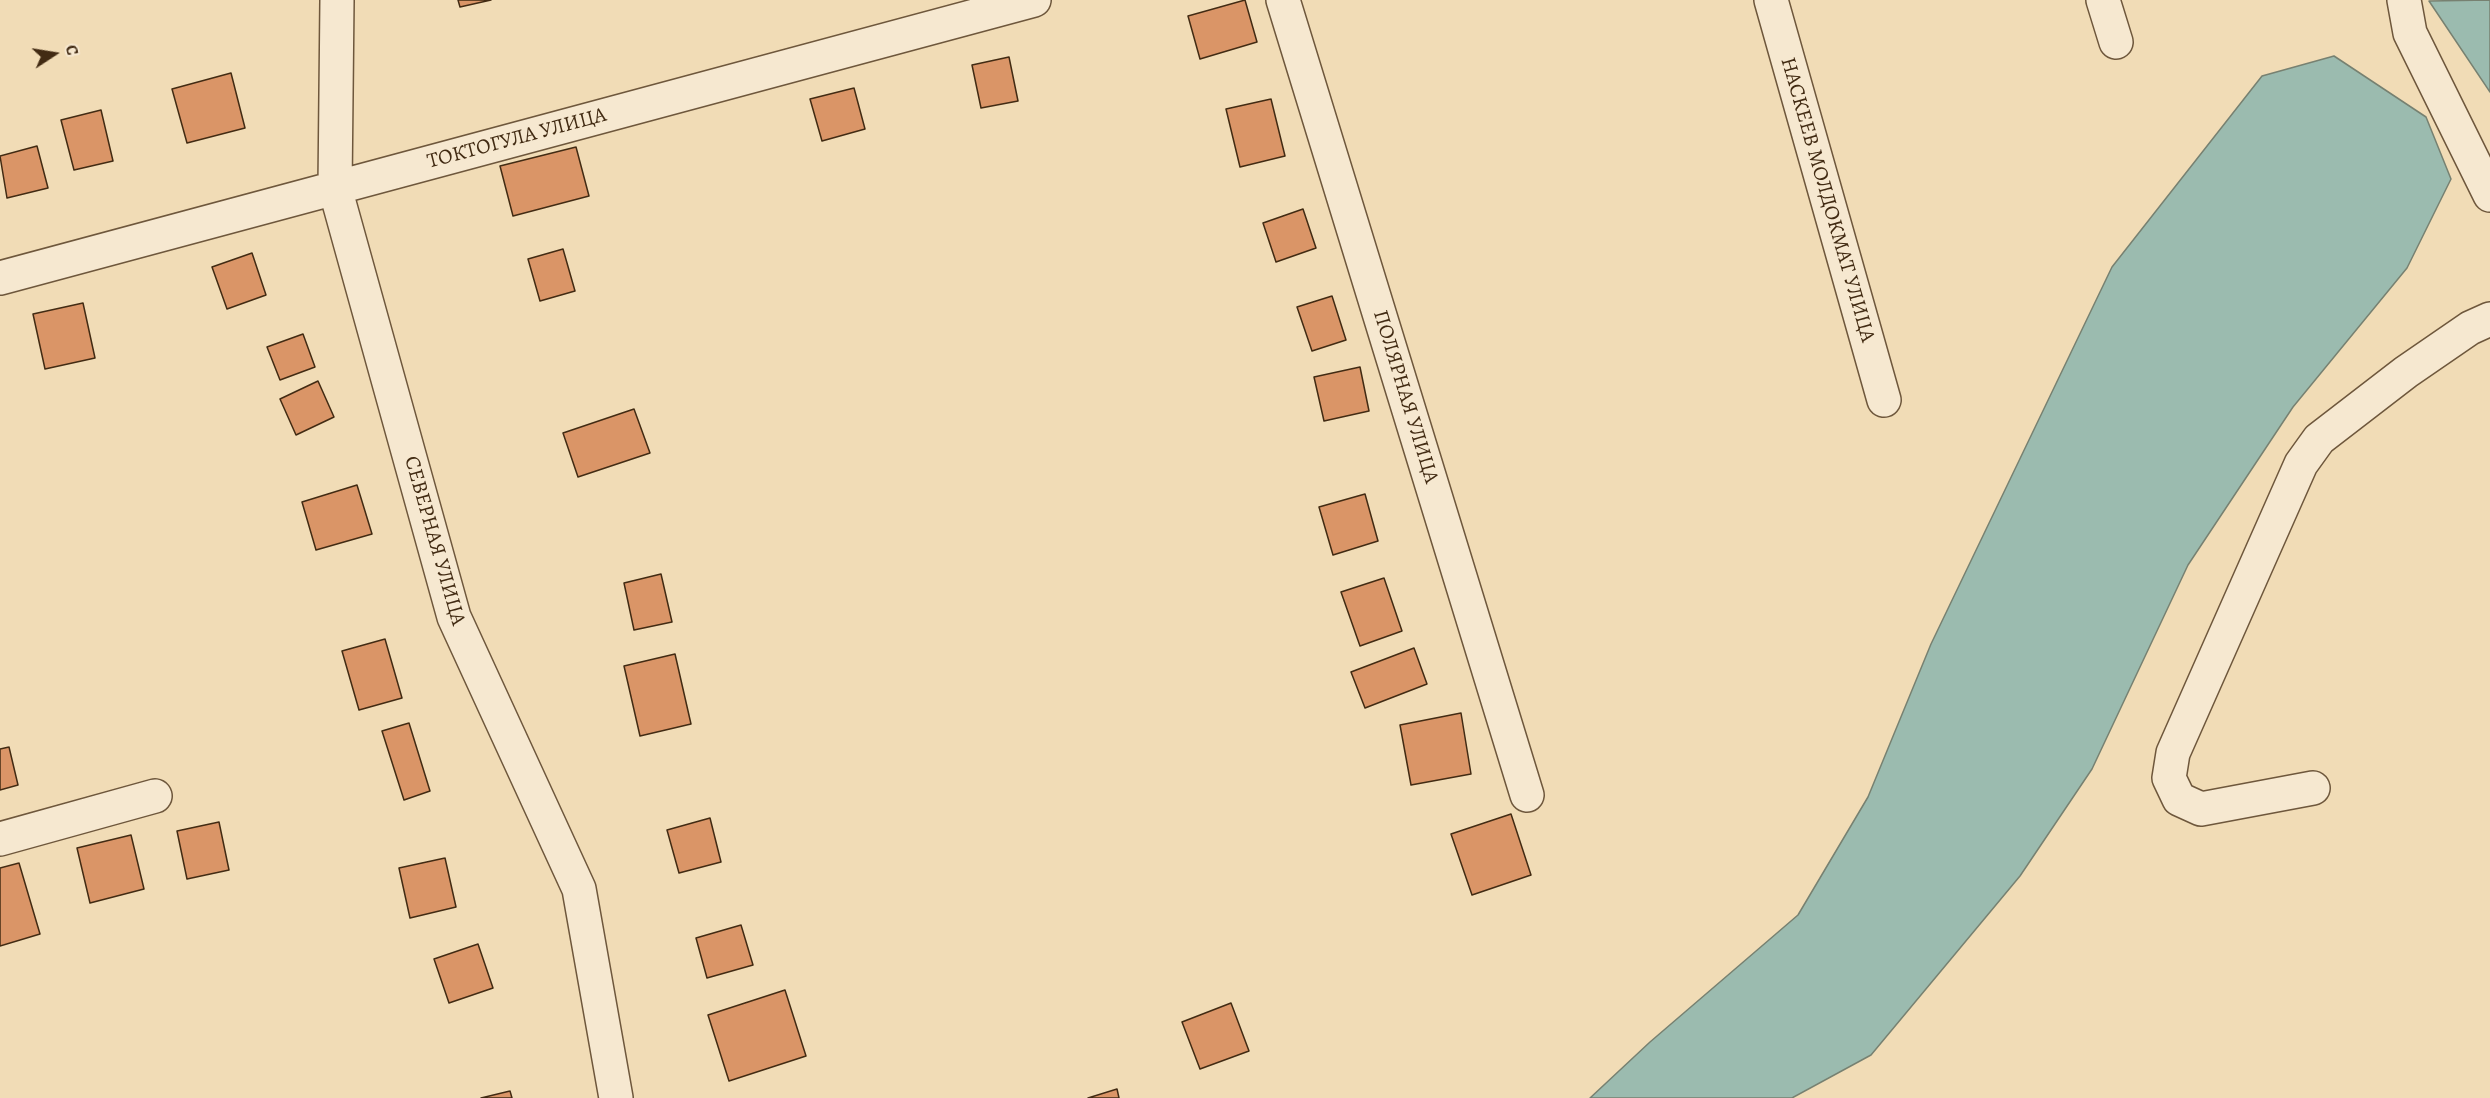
<!DOCTYPE html>
<html>
<head>
<meta charset="utf-8">
<style>
	body { margin:0 }
	#map { position:relative; width:2490px; height:1098px; overflow:hidden; background:#f1dcb6; font-family:Alegreya,serif }
	canvas { display:block }
	.north { position:absolute; left:24px; top:24px; width:60px; height:60px; -webkit-text-stroke:4px #f6e8d0; paint-order:stroke; rotate:78deg; font-size:16px; font-weight:700; line-height:24px; text-align:center; color:#422b13 }
	.north::after { content:''; display:block; margin:auto; width:21px; height:27px; background:#422b13; clip-path:polygon(50% 0,100% 100%,50% 72%,0 100%) }
</style>
</head>
<body>
<div id="map">
<canvas width="2490" height="1098"></canvas>
<div class="north">С</div>
</div>
<script>
const g = document.querySelector('canvas').getContext('2d');
g.lineJoin = 'round';
function paint(path, color) { g.fillStyle = color; g.fill(path, 'evenodd'); }
const shape = rows => new Path2D(rows.map(r => 'M' + r).join(''));
function strokePath(path, color, width, dash) { g.strokeStyle = color; g.lineWidth = width; g.lineCap = dash ? 'butt' : 'round'; g.setLineDash(dash || []); g.stroke(path); }
function drawText(font, color, halo, rows, align = 'center') {
  g.font = font + ' Alegreya,serif'; g.lineWidth = 4.5; g.setLineDash([]); g.textBaseline = 'middle'; g.strokeStyle = halo; g.fillStyle = color; for (const [text, x, y, turn = 0] of rows) {
    g.save(); g.translate(x, y); g.rotate((+turn || 0) * Math.PI / 180); g.textAlign = isNaN(turn) ? turn : align; if (halo) g.strokeText(text, 0, 0); g.fillText(text, 0, 0); g.restore();
  }
}
const water = shape([
	[2490,0,2490,92,2429,1,2490,0],
	[2334,56,2426,117,2451,179,2407,268,2293,407,2188,565,2092,769,2020,876,1871,1055,1792,1098,1590,1098,1650,1042,1798,915,1868,797,1931,644,2112,267,2262,76,2334,56]
]);
paint(water, '#9bbbaf');
strokePath(water, '#778171', 1.5);
const building = shape([
	[458,0,491,0,460,7,458,0],
	[1245,0,1257,42,1200,59,1188,16,1245,0],
	[1009,57,1018,101,981,108,972,65,1009,57],
	[231,73,245,128,187,143,172,89,231,73],
	[854,88,865,129,822,141,810,99,854,88],
	[1271,99,1285,156,1240,167,1226,109,1271,99],
	[101,110,113,161,74,170,61,120,101,110],
	[37,146,48,188,7,198,0,156,37,146],
	[576,147,589,196,513,216,500,166,576,147],
	[1303,209,1316,248,1276,262,1263,223,1303,209],
	[563,249,575,291,540,301,528,259,563,249],
	[252,253,266,295,227,309,212,267,252,253],
	[1332,296,1346,340,1312,351,1297,307,1332,296],
	[83,303,95,358,45,369,33,314,83,303],
	[303,334,315,367,280,380,267,347,303,334],
	[1360,367,1369,411,1324,421,1314,377,1360,367],
	[318,381,334,417,296,435,280,399,318,381],
	[634,409,650,453,578,477,563,433,634,409],
	[357,485,372,534,316,550,302,502,357,485],
	[1365,494,1378,541,1333,555,1319,507,1365,494],
	[661,574,672,622,634,630,624,583,661,574],
	[1384,578,1402,631,1360,646,1341,592,1384,578],
	[385,639,402,698,359,710,342,651,385,639],
	[1414,648,1427,684,1365,708,1351,672,1414,648],
	[675,654,691,724,640,736,624,666,675,654],
	[1461,713,1471,774,1411,785,1400,725,1461,713],
	[409,723,430,791,404,800,382,731,409,723],
	[9,747,18,785,0,790,0,749,9,747],
	[1511,814,1531,875,1472,895,1451,834,1511,814],
	[710,818,721,862,679,873,667,830,710,818],
	[219,822,229,870,187,879,177,831,219,822],
	[131,835,144,889,90,903,77,848,131,835],
	[445,858,456,907,410,918,399,868,445,858],
	[19,863,40,934,0,946,0,868,19,863],
	[741,925,753,965,707,978,696,938,741,925],
	[478,944,493,988,449,1003,434,959,478,944],
	[785,990,806,1056,729,1081,708,1015,785,990],
	[1231,1003,1249,1051,1200,1069,1182,1022,1231,1003],
	[1117,1089,1119,1098,1088,1098,1117,1089],
	[510,1091,512,1098,481,1098,510,1091]
]);
paint(building, '#da9567');
strokePath(building, '#422b13', 1.5);
const minor = shape([
	[337,0,335,188,454,617,579,889,616,1098],
	[1283,0,1527,795],
	[1771,0,1884,400],
	[2103,0,2116,42],
	[2404,0,2410,33,2490,195],
	[0,278,1034,0],
	[2313,788,2201,809,2179,799,2169,778,2173,753,2301,464,2319,439,2406,372,2470,328,2490,319],
	[0,839,155,796]
]);
strokePath(minor, '#6e573c', 36);
strokePath(minor, '#f6e8d0', 33);
drawText('21px', '#422b13', '#f6e8d0', [
	["ТОКТОГУЛА УЛИЦА",517,139,-15],
	["НАСКЕЕВ МОЛДОКМАТ УЛИЦА",1827,200,74],
	["ПОЛЯРНАЯ УЛИЦА",1405,397,73],
	["СЕВЕРНАЯ УЛИЦА",434,541,74]
]);
</script>
</body>
</html>
